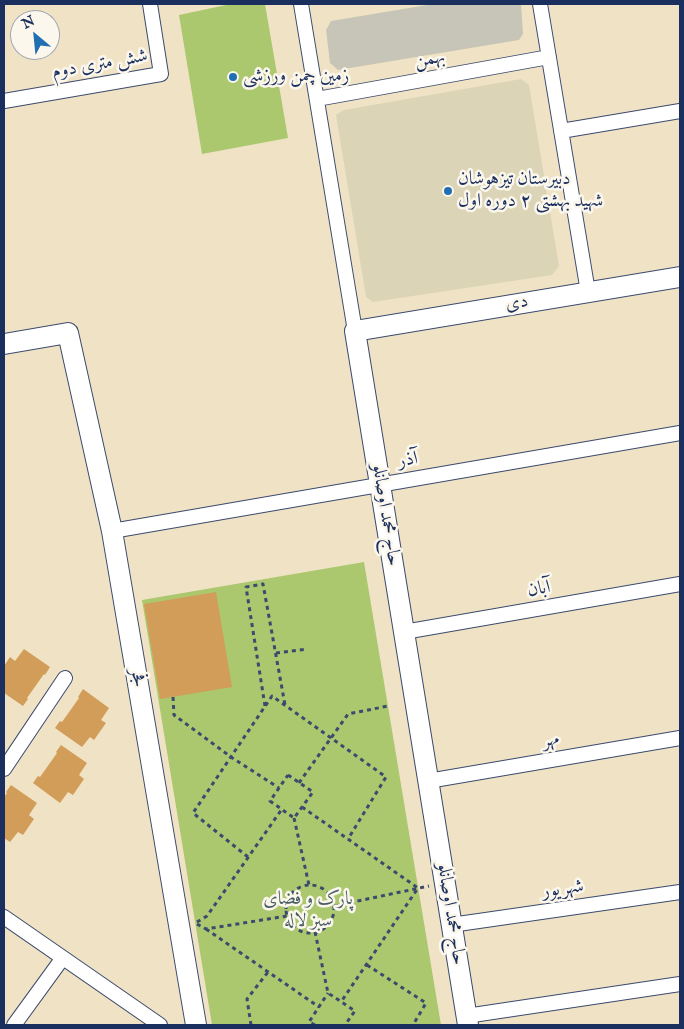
<!DOCTYPE html>
<html>
<head>
<meta charset="utf-8">
<style>
	body { margin:0 }
	#map { position:relative; width:684px; height:1029px; overflow:hidden; background:#f0e3c5; font-family:"IM FELL English",serif }
	canvas { display:block }
	.frame { position:absolute; inset:0; border:5px solid #1b2f5e; pointer-events:none }
	.north { position:absolute; left:10px; top:10px; width:50px; height:50px; box-sizing:border-box; background:#fbf7ec; border:1px solid #a1a7b3; border-radius:50%; rotate:332deg; font-size:14px; font-weight:700; line-height:20px; text-align:center; color:#1b2f5e }
	.north::after { content:''; display:block; margin:auto; width:18px; height:22px; background:#1f6fb2; clip-path:polygon(50% 0,100% 100%,50% 72%,0 100%) }
</style>
</head>
<body>
<div id="map">
<canvas width="684" height="1029"></canvas>
<div class="frame"></div>
<div class="north">N</div>
</div>
<script>
const g = document.querySelector('canvas').getContext('2d');
g.lineJoin = 'round';
function paint(path, color) { g.fillStyle = color; g.fill(path, 'evenodd'); }
const shape = rows => new Path2D(rows.map(r => 'M' + r).join(''));
function strokePath(path, color, width, dash) { g.strokeStyle = color; g.lineWidth = width; g.lineCap = dash ? 'butt' : 'round'; g.setLineDash(dash || []); g.stroke(path); }
function drawText(font, color, halo, rows, align = 'center') {
  g.font = font + ' "IM FELL English",Amiri,serif'; g.lineWidth = 5; g.setLineDash([]); g.textBaseline = 'middle'; g.strokeStyle = halo; g.fillStyle = color; for (const [text, x, y, turn = 0] of rows) {
    g.save(); g.translate(x, y); g.rotate((+turn || 0) * Math.PI / 180); g.textAlign = isNaN(turn) ? turn : align; if (halo) g.strokeText(text, 0, 0); g.fillText(text, 0, 0); g.restore();
  }
}
paint(shape([
	[521,79,529,85,559,266,552,275,373,302,366,297,336,115,344,110]
]), '#dcd4b6');
paint(shape([
	[433,4,521,4,523,34,519,40,338,70,330,63,326,30,331,21]
]), '#c6c5b8');
paint(shape([
	[231,4,265,4,288,138,202,154,179,15],
	[364,562,441,1025,212,1025,142,600]
]), '#abc86f');
paint(shape([
	[216,592,232,687,160,699,144,604],
	[24,649,50,667,45,675,44,674,27,698,28,699,23,706,4,693,4,666,10,657,15,661],
	[83,689,109,708,101,720,106,723,94,740,90,737,82,747,55,728,60,721,62,722,79,698,78,697],
	[61,745,87,763,79,775,84,779,73,795,68,792,60,803,33,783,38,776,40,777,57,753,56,752],
	[11,785,37,803,29,815,34,819,23,835,18,832,10,842,4,838,4,797,7,793,6,792]
]), '#d19d59');
const street = shape([
	[301,4,355,331],
	[540,4,588,292],
	[317,99,549,57],
	[4,101,161,74,150,4],
	[561,131,680,111],
	[112,531,680,433],
	[404,632,680,584],
	[4,769,65,678],
	[428,781,680,738],
	[4,917,160,1025],
	[451,925,680,892],
	[466,1016,680,984],
	[14,1025,62,959]
]);
const secondary = shape([
	[4,344,68,333,112,531,196,1025],
	[468,1025,355,331,680,277]
]);
strokePath(street, '#3b4a6d', 16);
strokePath(secondary, '#3b4a6d', 22);
strokePath(shape([
	[276,653,307,649],
	[173,697,174,715,231,757,279,788],
	[265,706,246,587,263,584,285,705],
	[288,775,313,792,294,818,270,801,288,775],
	[299,783,348,714,388,706],
	[302,807,418,888,341,1002],
	[294,818,309,885],
	[248,857,193,813,272,696,386,777,348,839],
	'286 909a24 24 0 1 1 48 0a24 24 0 1 1-48 0Z',
	[334,906,429,886],
	[197,922,207,916,282,809],
	[197,924,206,929,287,916],
	[206,929,319,1007],
	[315,932,328,993,355,1011,345,1025],
	[367,965,426,1003,413,1025],
	[251,1025,247,999,268,972],
	[315,1025,309,1022,328,993]
]), '#3b4a6d', 3, [4, 4]);
strokePath(street, '#fff', 14);
strokePath(secondary, '#fff', 20);
for (const [x, y, r, color] of [
	[233,77,5,"#1f6fb2"],
	[448,191,5,"#1f6fb2"]
]) { const dot = new Path2D(); dot.arc(x, y, r, 0, 2 * Math.PI); g.fillStyle = color; g.fill(dot); strokePath(dot, '#fbf7ec', 2); }
drawText('19px', '#1b2f5e', '#fbf7ec', [
	["بهمن",430,60,-10],
	["شش متری دوم",100,65,-10],
	["دی",517,304,-10],
	["آذر",408,461,-10],
	["حاج محمد اوصانلو",385,515,81],
	["آبان",539,590,-10],
	["فجر",137,678,80],
	["مهر",551,741,-10],
	["شهریور",563,890,-8],
	["حاج محمد اوصانلو",450,914,81]
]);
drawText('19px', '#1b2f5e', '#fbf7ec', [
	["زمین چمن ورزشی",243,77],
	["دبیرستان تیزهوشان",458,180],
	["شهید بهشتی ۲ دوره اول",458,202]
], 'left');
drawText('19px', '#465d63', '#fbf7ec', [
	["پارک و فضای",308,900],
	["سبز لاله",308,922]
]);
</script>
</body>
</html>
